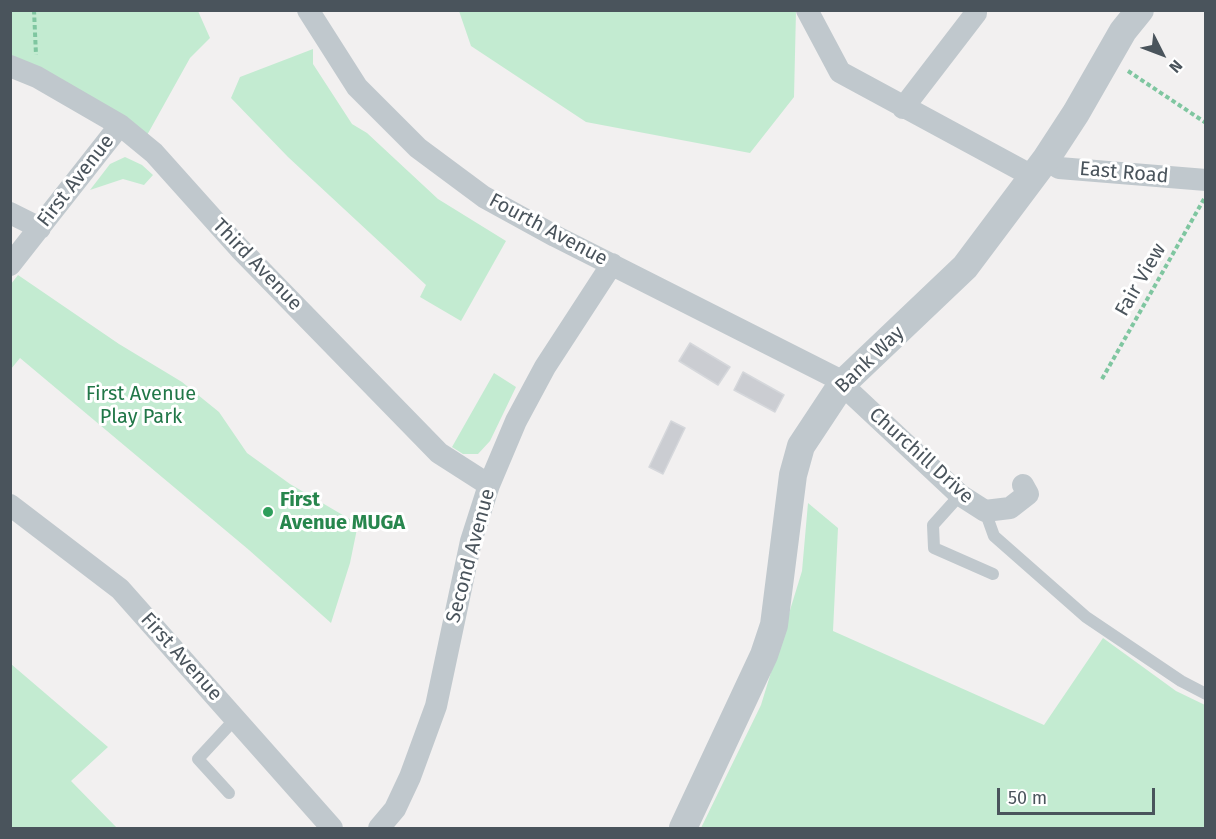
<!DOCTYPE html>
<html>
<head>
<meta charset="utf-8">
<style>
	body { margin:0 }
	#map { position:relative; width:1216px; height:839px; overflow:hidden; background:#f2f0f0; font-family:"Fira Sans",sans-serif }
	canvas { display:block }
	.frame { position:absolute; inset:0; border:12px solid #4a545c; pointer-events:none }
	.north { position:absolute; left:1132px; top:24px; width:60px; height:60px; -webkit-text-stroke:4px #fff; paint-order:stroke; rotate:132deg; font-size:16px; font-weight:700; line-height:24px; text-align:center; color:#4a545c }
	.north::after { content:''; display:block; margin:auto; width:21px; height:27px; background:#4a545c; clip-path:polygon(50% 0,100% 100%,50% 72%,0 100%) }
	.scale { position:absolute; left:997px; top:788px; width:158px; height:27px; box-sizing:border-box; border:3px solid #4a545c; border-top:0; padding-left:8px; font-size:18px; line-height:21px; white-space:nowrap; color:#4a545c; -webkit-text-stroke:4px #fff; paint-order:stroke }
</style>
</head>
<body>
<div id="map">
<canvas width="1216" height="839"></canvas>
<div class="frame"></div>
<div class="north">N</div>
<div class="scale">50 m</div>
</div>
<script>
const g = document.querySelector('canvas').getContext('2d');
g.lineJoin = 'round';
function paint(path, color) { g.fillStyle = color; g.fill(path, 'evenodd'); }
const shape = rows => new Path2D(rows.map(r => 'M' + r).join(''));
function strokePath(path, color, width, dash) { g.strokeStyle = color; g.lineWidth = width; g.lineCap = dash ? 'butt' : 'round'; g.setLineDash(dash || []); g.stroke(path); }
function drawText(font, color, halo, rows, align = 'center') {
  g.font = font + ' "Fira Sans",sans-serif'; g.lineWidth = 6; g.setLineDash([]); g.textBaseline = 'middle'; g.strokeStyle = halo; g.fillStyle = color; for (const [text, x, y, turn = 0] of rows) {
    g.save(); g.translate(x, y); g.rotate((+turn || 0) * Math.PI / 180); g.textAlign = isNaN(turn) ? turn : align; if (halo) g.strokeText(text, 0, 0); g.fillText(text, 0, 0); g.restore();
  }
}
paint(shape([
	[25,10,198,11,210,38,190,58,146,137,11,60,10,12],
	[459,11,796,11,794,97,750,153,586,122,471,46],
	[313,49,313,64,352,124,367,133,438,199,506,241,461,321,420,297,426,285,288,157,231,98,240,77],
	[125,157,142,165,153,175,144,185,123,179,90,190,110,164],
	[18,275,119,344,182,382,219,412,247,453,290,484,358,524,350,563,331,623,249,550,20,358,11,369,11,284],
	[494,373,516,387,490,441,478,454,463,454,452,447],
	[808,503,838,528,833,631,1044,725,1103,638,1176,691,1205,705,1205,828,701,828,761,705,802,571],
	[11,664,108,747,71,781,117,828,11,828]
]), '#c3ebd1');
const building = shape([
	[690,343,730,367,718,385,679,361,690,343],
	[743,372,784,395,775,412,734,390,743,372],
	[671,421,685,428,663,474,649,467,671,421]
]);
paint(building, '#cbcdd2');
strokePath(building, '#d5d7db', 1.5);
strokePath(shape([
	[34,10,36,55],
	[1128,71,1206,123],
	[1102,379,1204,199]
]), '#7fc6a0', 4, [4.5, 3]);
strokePath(shape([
	[960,495,933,525,934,548,993,574],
	[985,511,994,536,1086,617,1181,681,1206,694],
	[229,793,198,759,236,718]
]), '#c0c8cd', 12);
strokePath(shape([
	[308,10,357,87,418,148,484,197,555,236,834,377,960,495,985,511,1010,508,1028,494,1023,485],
	[807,10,840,72,1034,177],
	[10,66,37,77,120,125,154,153,240,249,439,453,489,485],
	[903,108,976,13],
	[1046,159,1059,168,1206,180],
	[10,213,40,228],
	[10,265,120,125],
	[10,505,120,589,332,828],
	[379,828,395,809,410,777,436,706,471,541,489,485,516,421,545,367,612,264]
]), '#c0c8cd', 22);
strokePath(shape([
	[683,828,764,655,774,625,793,475,801,446,842,384,965,267,1046,159,1076,113,1123,31,1140,10]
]), '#c0c8cd', 28);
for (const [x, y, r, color] of [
	[268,512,6,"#2e9e5b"]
]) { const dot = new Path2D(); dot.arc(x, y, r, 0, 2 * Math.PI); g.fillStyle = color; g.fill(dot); strokePath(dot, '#fff', 2); }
drawText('20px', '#4a545c', '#fff', [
	["East Road",1124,173,5],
	["First Avenue",76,181,-52],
	["Fourth Avenue",548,230,28],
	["Third Avenue",257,265,46],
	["Fair View",1141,280,-60],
	["Bank Way",870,360,-44],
	["Churchill Drive",921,456,42],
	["Second Avenue",471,556,-75],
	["First Avenue",181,657,48]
]);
drawText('20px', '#217748', '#fff', [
	["First Avenue",141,394],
	["Play Park",141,417]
]);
drawText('bold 20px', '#27864d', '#fff', [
	["First",280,500],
	["Avenue MUGA",280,523]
], 'left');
</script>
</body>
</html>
